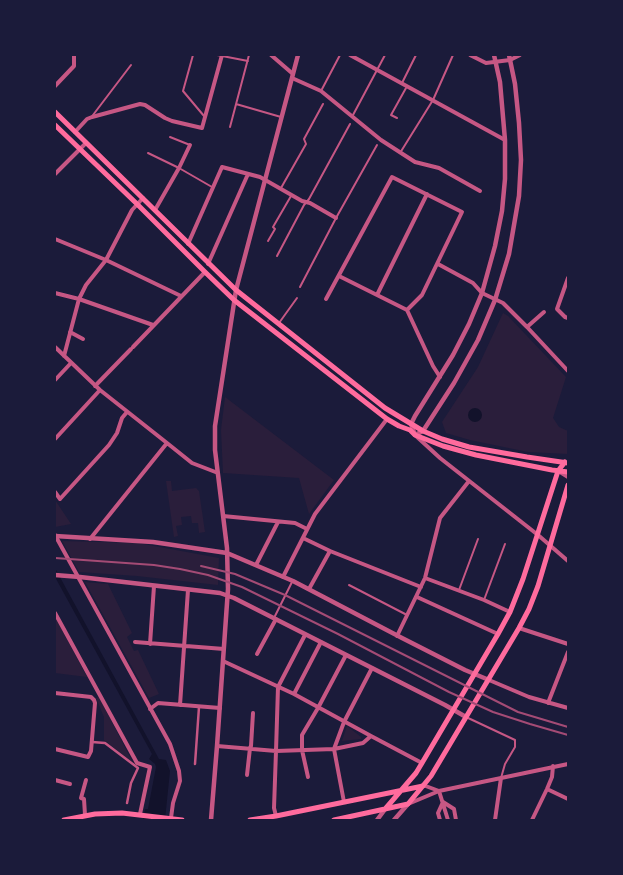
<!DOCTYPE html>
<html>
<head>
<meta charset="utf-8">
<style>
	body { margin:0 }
	#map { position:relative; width:623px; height:875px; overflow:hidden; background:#1b1b3a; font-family:Helvetica,sans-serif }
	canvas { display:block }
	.frame { position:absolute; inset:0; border:56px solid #1b1b3a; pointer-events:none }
</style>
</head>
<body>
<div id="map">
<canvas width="623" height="875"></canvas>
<div class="frame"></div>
</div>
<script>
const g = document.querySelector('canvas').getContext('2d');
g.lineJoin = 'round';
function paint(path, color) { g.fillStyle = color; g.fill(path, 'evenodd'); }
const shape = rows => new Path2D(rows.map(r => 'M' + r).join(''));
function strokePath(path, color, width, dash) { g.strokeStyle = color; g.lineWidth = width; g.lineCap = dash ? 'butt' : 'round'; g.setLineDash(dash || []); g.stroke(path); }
paint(shape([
	[503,313,508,316,566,377,553,418,559,427,568,431,568,454,528,452,470,440,446,433,442,422,478,367],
	[225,397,334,480,309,514,299,478,223,473,221,430],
	[166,481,171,481,172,491,196,488,199,491,205,532,199,533,198,523,192,523,191,516,181,517,182,525,176,526,178,536,174,537],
	[55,500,71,524,55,527],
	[62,541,138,543,219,558,218,585,137,576,79,572],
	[85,582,108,584,132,633,127,637,134,651,138,650,159,694,149,698],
	[55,617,87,677,55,673],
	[99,697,133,763,104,740,104,717,96,698],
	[347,726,361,737,361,739,342,741]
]), '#2a1e3b');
paint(shape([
	'468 415a7 7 0 1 1 14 0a7 7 0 1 1-14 0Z',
	[55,568,159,759,166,760,170,771,165,820,143,820,145,809,148,809,156,767,155,764,149,759,152,754,55,577]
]), '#12122b');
strokePath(shape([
	[193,55,183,91,204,116],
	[217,55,248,61],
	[402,83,416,55],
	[321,91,340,55],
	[236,104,281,117],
	[93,115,131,65],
	[353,115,385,55],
	[397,118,391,115,406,88],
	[230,127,249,55],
	[170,137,190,145],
	[148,153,179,168,212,187],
	[400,153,433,100,453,55],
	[281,188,306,144,304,139,323,104],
	[268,241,275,229,273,227,291,196],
	[277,256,304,205,309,199,350,124],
	[300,287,336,218,377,145],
	[279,323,297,298],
	[349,585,407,615],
	[459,590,478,539],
	[484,600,505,544],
	[274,618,292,582],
	[466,717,515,740,515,747,505,764,501,778]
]), '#c65784', 2);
strokePath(shape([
	[92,742,105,743,138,768,131,783,127,803],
	[195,764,199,707]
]), '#c65784', 2.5);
strokePath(shape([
	[271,55,293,74],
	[350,55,505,140],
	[470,55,486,63,510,60,520,55],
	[292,78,321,91,381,140,415,162,439,168,480,191],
	[55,86,74,66,74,55],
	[75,132,87,119,92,117,140,104,145,105,165,118,172,121,202,128,222,55],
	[55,174,86,143],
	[155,210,179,168,190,145],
	[55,239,106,260,181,296],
	[188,244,222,167,260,177,302,201,310,203,336,218],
	[208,264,248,174],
	[438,264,473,283,482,293,503,303,527,327,568,371],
	[339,276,407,310,433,366,440,377],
	[568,278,557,309,565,317,568,318],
	[55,293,79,299,153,325],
	[377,295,427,194],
	[326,299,392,177,462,212,422,295,407,310],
	[527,327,544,312],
	[70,332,83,339],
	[55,347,100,390,167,443,192,463,218,473],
	[133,347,205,272],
	[64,356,79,299,86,285,106,260,132,210,143,198],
	[55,380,71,363],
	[95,386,131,349],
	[416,436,440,458,538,535,568,561],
	[55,439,100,390],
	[560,472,568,477],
	[55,492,60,499,109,445,117,433,122,418,127,412],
	[223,516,295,523,307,529],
	[55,535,170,744,179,771,180,781,173,803,171,818],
	[303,538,330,551,421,587],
	[90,539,167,443],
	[256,565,278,522],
	[283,577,315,514,387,419],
	[425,578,484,600,510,612],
	[309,589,330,551],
	[417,597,498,634],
	[55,613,137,763,150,767,140,814],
	[519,628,568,644],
	[397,636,425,578,440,518,469,481],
	[135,642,224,649],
	[150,644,154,586],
	[257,654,276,619],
	[223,661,294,694,371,736,422,763],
	[489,680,529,697,568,708],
	[55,693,91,697,94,700,95,703,91,751,88,757,55,749],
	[294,694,321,642],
	[548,703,568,652],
	[180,705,188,590],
	[150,709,158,703,220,708],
	[217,746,276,751,334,749,363,743,371,736],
	[247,775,250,748,251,746,253,713],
	[308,777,302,750,302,735,318,708,346,655],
	[55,780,70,784],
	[423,785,439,791],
	[547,789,568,799],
	[439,791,448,820],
	[344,802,334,749,344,722,372,668],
	[408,804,439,791,568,764],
	[85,815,84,799,81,798,86,780],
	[276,816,274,808,276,751,278,687,305,635],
	[440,820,438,813,443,802,454,809,456,820],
	[495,820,501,778],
	[532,820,547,789,552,777,553,766]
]), '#c65784', 4);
strokePath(shape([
	[494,55,500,82,505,140,505,179,502,211,495,246,482,293,469,324,453,355,415,416,411,424,415,435,423,431,454,383,478,340,495,300,509,254,519,196,521,160,519,123,515,84,509,55],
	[55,536,153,542,227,553,293,581,402,638,465,670,489,680],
	[55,575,80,577,220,593,234,598,445,705,466,717],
	[211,820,217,746,228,589,227,548,215,450,215,426,236,290,298,55],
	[377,820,386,808],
	[394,820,408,804]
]), '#c65784', 4.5);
strokePath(shape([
	[55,112,236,290,385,408,423,431,442,439,469,447,527,457,568,463],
	[55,125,137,204,205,272,234,300,387,419,399,426,410,430,415,435,443,446,476,455,552,470,568,472],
	[386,808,416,773,422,763,498,634,510,612,523,579,558,471,565,462],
	[64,820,95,814,122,813,182,820],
	[250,820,276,816,423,786],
	[334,820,408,804,431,776,519,628,529,609,538,586,568,485]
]), '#ff6b9d', 5);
strokePath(shape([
	[55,558,154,565,180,569,208,575,242,587,338,634,449,692,493,712,530,724,568,735],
	[201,566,235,574,285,595,518,712,568,727]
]), '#a44b75', 2);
</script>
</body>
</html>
